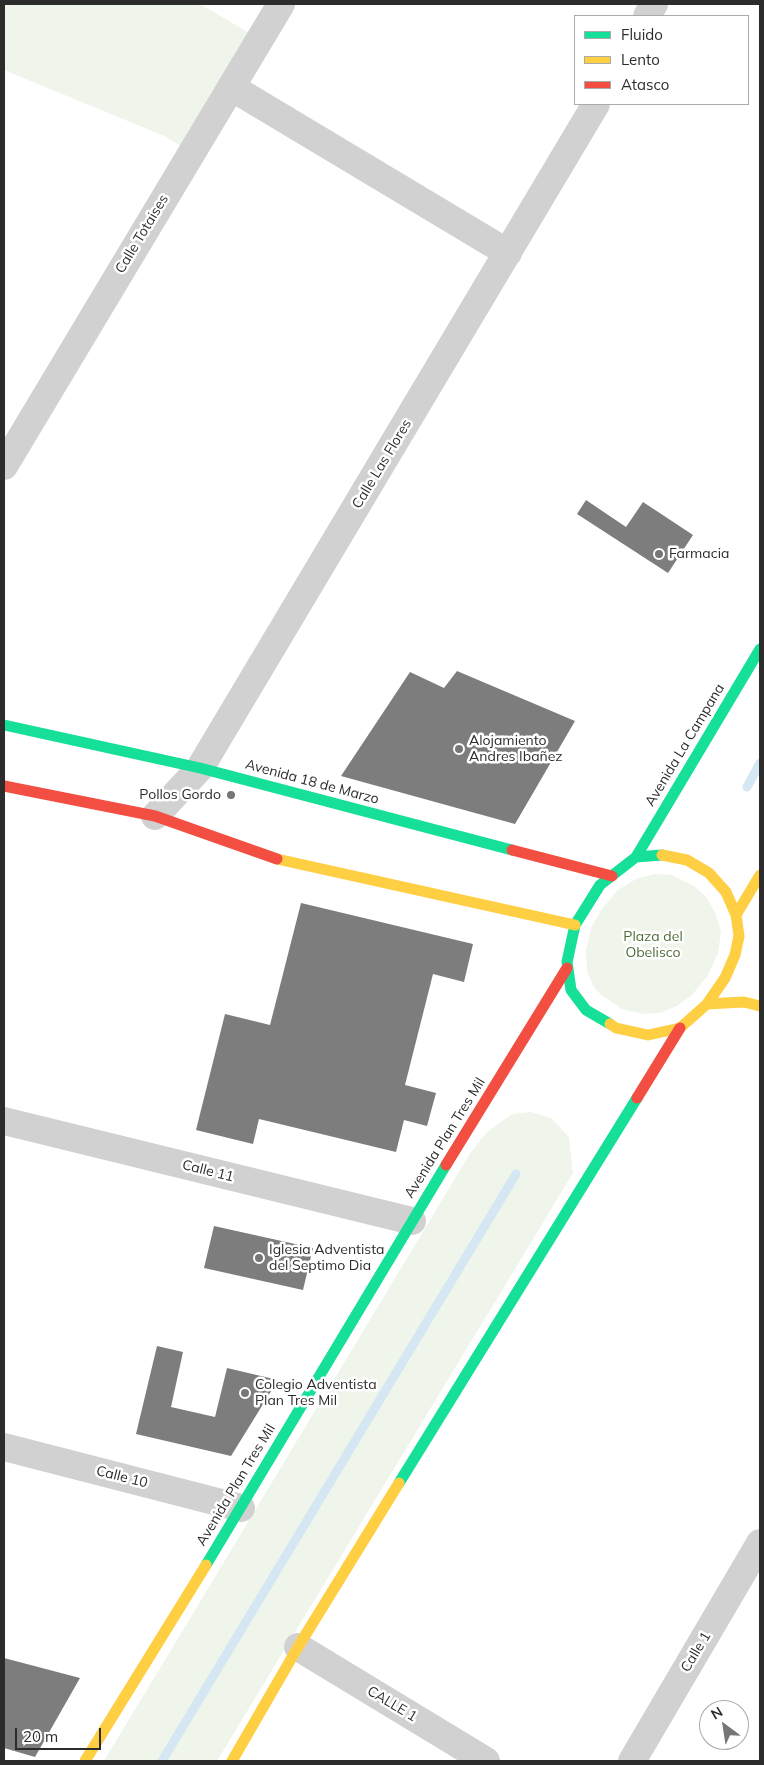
<!DOCTYPE html>
<html>
<head>
<meta charset="utf-8">
<style>
	body { margin:0 }
	#map { position:relative; width:764px; height:1765px; overflow:hidden; background:#fff; font-family:Mulish,sans-serif }
	canvas { display:block }
	.frame { position:absolute; inset:0; border:5px solid #2c2c2c; pointer-events:none }
	.legend { position:absolute; left:574px; top:15px; width:175px; height:90px; box-sizing:border-box; background:#fff; border:1px solid #ababab; margin:0; padding:6px 9px; list-style:none; font-size:15px; color:#2c2c2c }
	.legend li { display:flex; align-items:center; gap:10px; height:25px }
	.legend b { width:25px; border:1px solid #ababab }
	.north { position:absolute; left:699px; top:1700px; width:50px; height:50px; box-sizing:border-box; background:#fff; border:1px solid #ababab; border-radius:50%; rotate:329deg; font-size:14px; font-weight:700; line-height:20px; text-align:center; color:#2c2c2c }
	.north::after { content:''; display:block; margin:auto; width:18px; height:22px; background:#767676; clip-path:polygon(50% 0,100% 100%,50% 72%,0 100%) }
	.scale { position:absolute; left:15px; top:1728px; width:86px; height:22px; box-sizing:border-box; border:2px solid #2c2c2c; border-top:0; padding-left:6px; font-size:15px; line-height:18px; white-space:nowrap; color:#2c2c2c; -webkit-text-stroke:4px #fff; paint-order:stroke }
</style>
</head>
<body>
<div id="map">
<canvas width="764" height="1765"></canvas>
<div class="frame"></div>
<ul class="legend">
<li><b style="height:6px;background:#16e098"></b>Fluido</li>
<li><b style="height:6px;background:#ffcf43"></b>Lento</li>
<li><b style="height:6px;background:#f24e42"></b>Atasco</li>
</ul>
<div class="north">N</div>
<div class="scale">20 m</div>
</div>
<script>
const g = document.querySelector('canvas').getContext('2d');
g.lineJoin = 'round';
function paint(path, color) { g.fillStyle = color; g.fill(path, 'evenodd'); }
const shape = rows => new Path2D(rows.map(r => 'M' + r).join(''));
function strokePath(path, color, width, dash) { g.strokeStyle = color; g.lineWidth = width; g.lineCap = dash ? 'butt' : 'round'; g.setLineDash(dash || []); g.stroke(path); }
function drawText(font, color, halo, rows, align = 'center') {
  g.font = font + ' Mulish,sans-serif'; g.lineWidth = 5; g.setLineDash([]); g.textBaseline = 'middle'; g.strokeStyle = halo; g.fillStyle = color; for (const [text, x, y, turn = 0] of rows) {
    g.save(); g.translate(x, y); g.rotate((+turn || 0) * Math.PI / 180); g.textAlign = isNaN(turn) ? turn : align; if (halo) g.strokeText(text, 0, 0); g.fillText(text, 0, 0); g.restore();
  }
}
paint(shape([
	[4,4,200,4,251,34,181,146,164,136,4,70],
	[655,874,671,875,694,886,707,898,716,915,721,932,718,953,708,975,692,995,677,1006,660,1013,644,1014,622,1009,600,994,593,986,587,971,586,950,591,928,602,909,618,890,636,879],
	[530,1112,551,1118,569,1137,573,1173,217,1761,104,1761,471,1152,487,1132,512,1114]
]), '#eff5ea');
strokePath(shape([
	[747,787,760,763],
	[162,1761,516,1174]
]), '#d4e7f3', 9);
paint(shape([
	[586,500,626,527,643,502,693,535,668,573,577,514],
	[457,671,575,721,515,824,341,776,410,672,444,688],
	[301,903,473,944,464,982,433,974,405,1085,436,1093,427,1126,404,1120,396,1152,259,1119,253,1144,196,1130,225,1014,270,1025],
	[214,1226,313,1248,303,1290,204,1268],
	[157,1346,183,1352,171,1407,215,1417,227,1368,278,1380,231,1456,136,1434],
	[4,1658,80,1678,35,1757,4,1748]
]), '#7d7d7d');
strokePath(shape([
	[647,16,654,4],
	[231,87,508,253],
	[4,466,281,4],
	[155,816,200,768,596,104],
	[4,1121,412,1221],
	[4,1447,241,1508],
	[298,1647,486,1761],
	[632,1761,760,1543]
]), '#d1d1d1', 28);
strokePath(shape([
	[4,725,200,768,512,850],
	[636,857,760,649],
	[610,1024,586,1010,571,990,567,962,575,925,600,885,636,857,662,855],
	[399,1483,637,1098],
	[206,1565,446,1165]
]), '#16e098', 11);
strokePath(shape([
	[277,859,575,925],
	[736,915,760,875],
	[707,1004,744,1002,760,1006],
	[610,1024,616,1028,648,1035,680,1028,707,1004,725,978,735,955,739,936,736,915,726,892,709,873,687,860,662,855],
	[85,1761,206,1565],
	[232,1761,298,1647,399,1483]
]), '#ffcf43', 11);
strokePath(shape([
	[4,786,155,816,277,859],
	[512,850,612,876],
	[637,1098,680,1028],
	[446,1165,567,968]
]), '#f24e42', 11);
for (const [x, y, r, color] of [
	[659,554,5,"#767676"],
	[459,749,5,"#767676"],
	[231,795,5,"#767676"],
	[259,1258,5,"#767676"],
	[245,1393,5,"#767676"]
]) { const dot = new Path2D(); dot.arc(x, y, r, 0, 2 * Math.PI); g.fillStyle = color; g.fill(dot); strokePath(dot, '#fff', 2); }
drawText('14px', '#2c2c2c', '#fff', [
	["Calle Totaises",142,234,-59],
	["Calle Las Flores",382,464,-59],
	["Avenida La Campana",685,745,-59],
	["Avenida 18 de Marzo",312,782,15],
	["Avenida Plan Tres Mil",445,1138,-58],
	["Calle 11",208,1171,14],
	["Calle 10",122,1477,14],
	["Avenida Plan Tres Mil",236,1485,-59],
	["Calle 1",696,1652,-59],
	["CALLE 1",392,1704,31]
]);
drawText('14px', '#2c2c2c', '#fff', [
	["Farmacia",669,554],
	["Alojamiento",469,741],
	["Andres Ibañez",469,757],
	["Pollos Gordo",221,795,"right"],
	["Iglesia Adventista",269,1250],
	["del Septimo Dia",269,1266],
	["Colegio Adventista",255,1385],
	["Plan Tres Mil",255,1401]
], 'left');
drawText('14px', '#4f6c36', '#fff', [
	["Plaza del",653,937],
	["Obelisco",653,953]
]);
</script>
</body>
</html>
